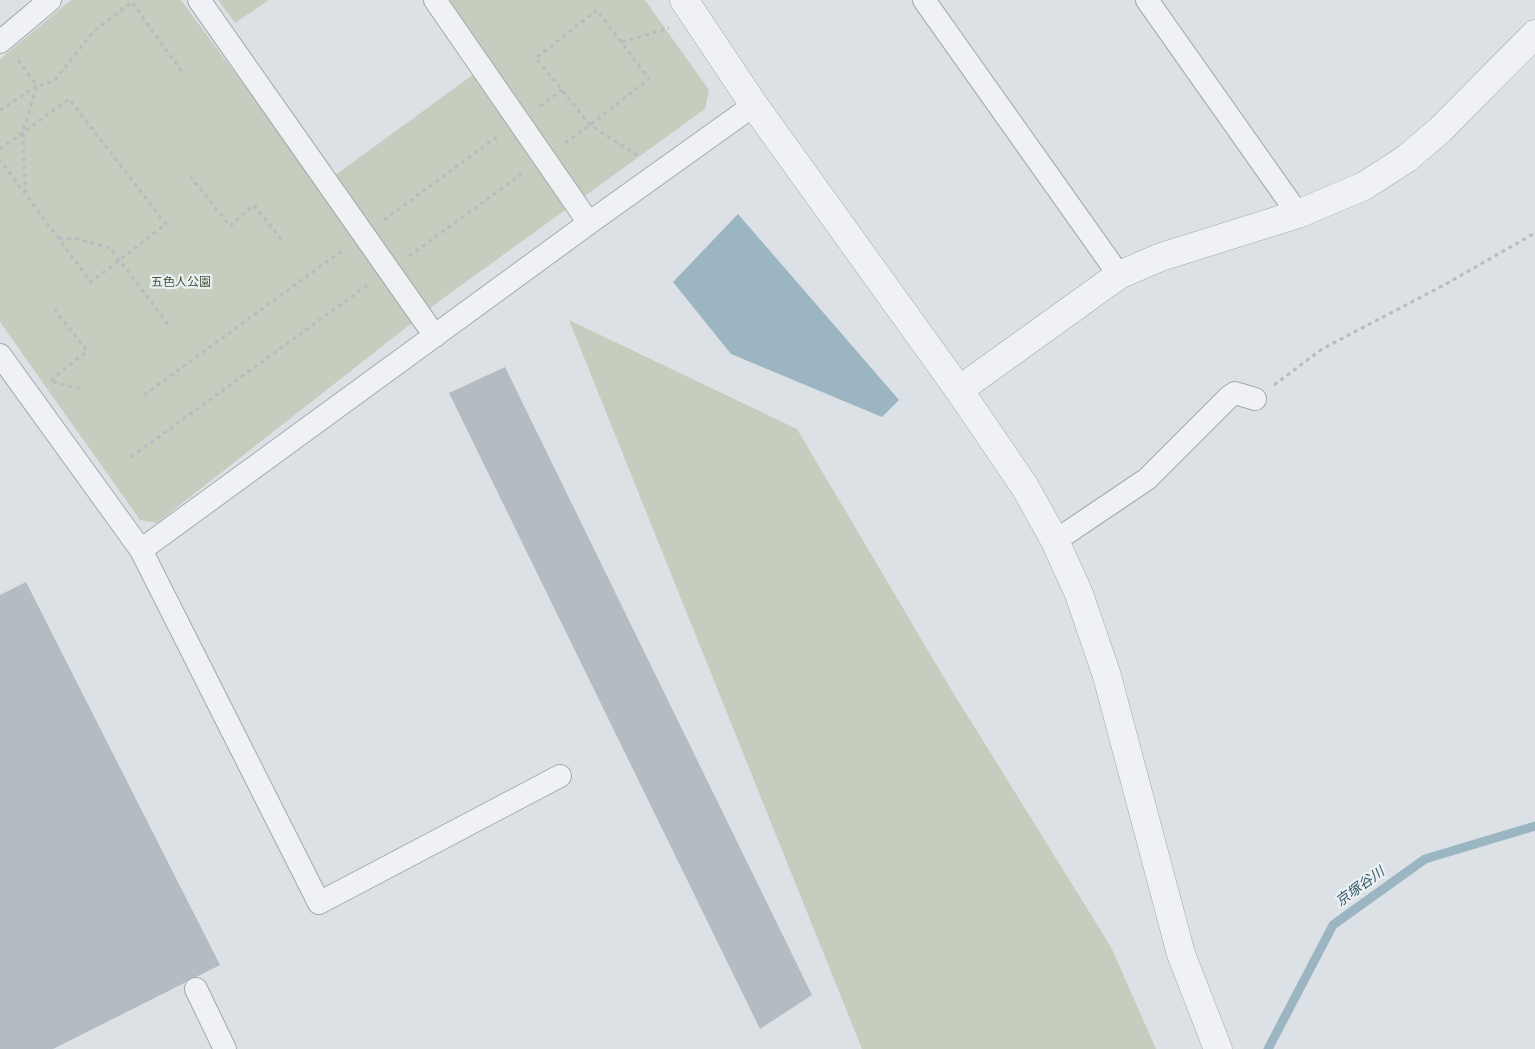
<!DOCTYPE html>
<html>
<head>
<meta charset="utf-8">
<style>
	body { margin:0 }
	canvas { display:block; background:#dce1e5 }
</style>
</head>
<body>
<canvas width="1535" height="1049"></canvas>
<script>
const g = document.querySelector('canvas').getContext('2d');
g.lineJoin = 'round';
function paint(path, color) { g.fillStyle = color; g.fill(path, 'evenodd'); }
const shape = rows => new Path2D(rows.map(r => 'M' + r).join(''));
function strokePath(path, color, width, dash) { g.strokeStyle = color; g.lineWidth = width; g.lineCap = dash ? 'butt' : 'round'; g.setLineDash(dash || []); g.stroke(path); }
function drawText(font, color, halo, rows, align = 'center') {
  g.font = font + ' Overpass,"Noto Sans JP",sans-serif'; g.lineWidth = 4.5; g.setLineDash([]); g.textBaseline = 'middle'; g.strokeStyle = halo; g.fillStyle = color; for (const [text, x, y, turn = 0] of rows) {
    g.save(); g.translate(x, y); g.rotate((+turn || 0) * Math.PI / 180); g.textAlign = isNaN(turn) ? turn : align; if (halo) g.strokeText(text, 0, 0); g.fillText(text, 0, 0); g.restore();
  }
}
paint(shape([
	[71,0,181,0,319,187,489,63,446,0,645,0,709,90,705,109,445,297,157,523,140,520,0,322,0,59],
	[218,0,269,0,235,23],
	[569,320,797,429,949,686,1111,947,1156,1049,862,1049]
]), '#c5cebe');
paint(shape([
	[738,214,899,400,882,417,731,354,673,282]
]), '#9bb5c2');
strokePath(shape([
	[1268,1049,1333,925,1425,859,1535,826]
]), '#9bb5c2', 9);
paint(shape([
	[505,367,812,995,760,1029,449,393],
	[26,582,220,965,53,1049,0,1049,0,595]
]), '#b4bcc1');
const minor = shape([
	[199,0,435,336],
	[435,0,589,223],
	[924,0,1119,275],
	[1147,0,1298,214],
	[0,42,50,0],
	[0,355,141,550,319,903,560,776],
	[1055,541,1147,479,1229,397,1235,393,1255,399],
	[141,550,589,223,754,105],
	[196,989,225,1049]
]);
const tertiary = shape([
	[684,0,754,105,959,390,1025,487,1055,541,1079,594,1107,676,1181,954,1218,1049],
	[959,390,1119,275,1161,257,1298,214,1364,186,1406,159,1440,130,1535,34]
]);
strokePath(minor, '#a2a9ae', 24);
strokePath(tertiary, '#a2a9ae', 29);
strokePath(shape([
	[622,42,669,28],
	[540,106,562,90],
	[0,110,37,86,18,60],
	[565,143,590,125,649,79,597,10,536,58,590,125,640,157],
	[0,149,69,99,166,224,91,282,0,160],
	[190,176,230,226,254,205,284,243],
	[25,193,23,131,37,86,54,81,94,31,132,2,184,75],
	[384,220,498,136],
	[59,238,78,239,110,248,170,327],
	[409,256,523,173],
	[54,309,87,351,50,381,84,390],
	[1274,385,1322,349,1444,285,1535,233],
	[144,395,343,250],
	[131,457,369,284]
]), '#b7bcc0', 3, [4, 4]);
strokePath(minor, '#eff1f4', 22);
strokePath(tertiary, '#eff1f4', 28);
drawText('12px', '#425437', '#ebf0f3', [
	["五色人公園",181,284]
]);
drawText('italic 14px', '#365769', '#ebf0f3', [
	["京塚谷川",1361,888,-36]
]);
</script>
</body>
</html>
